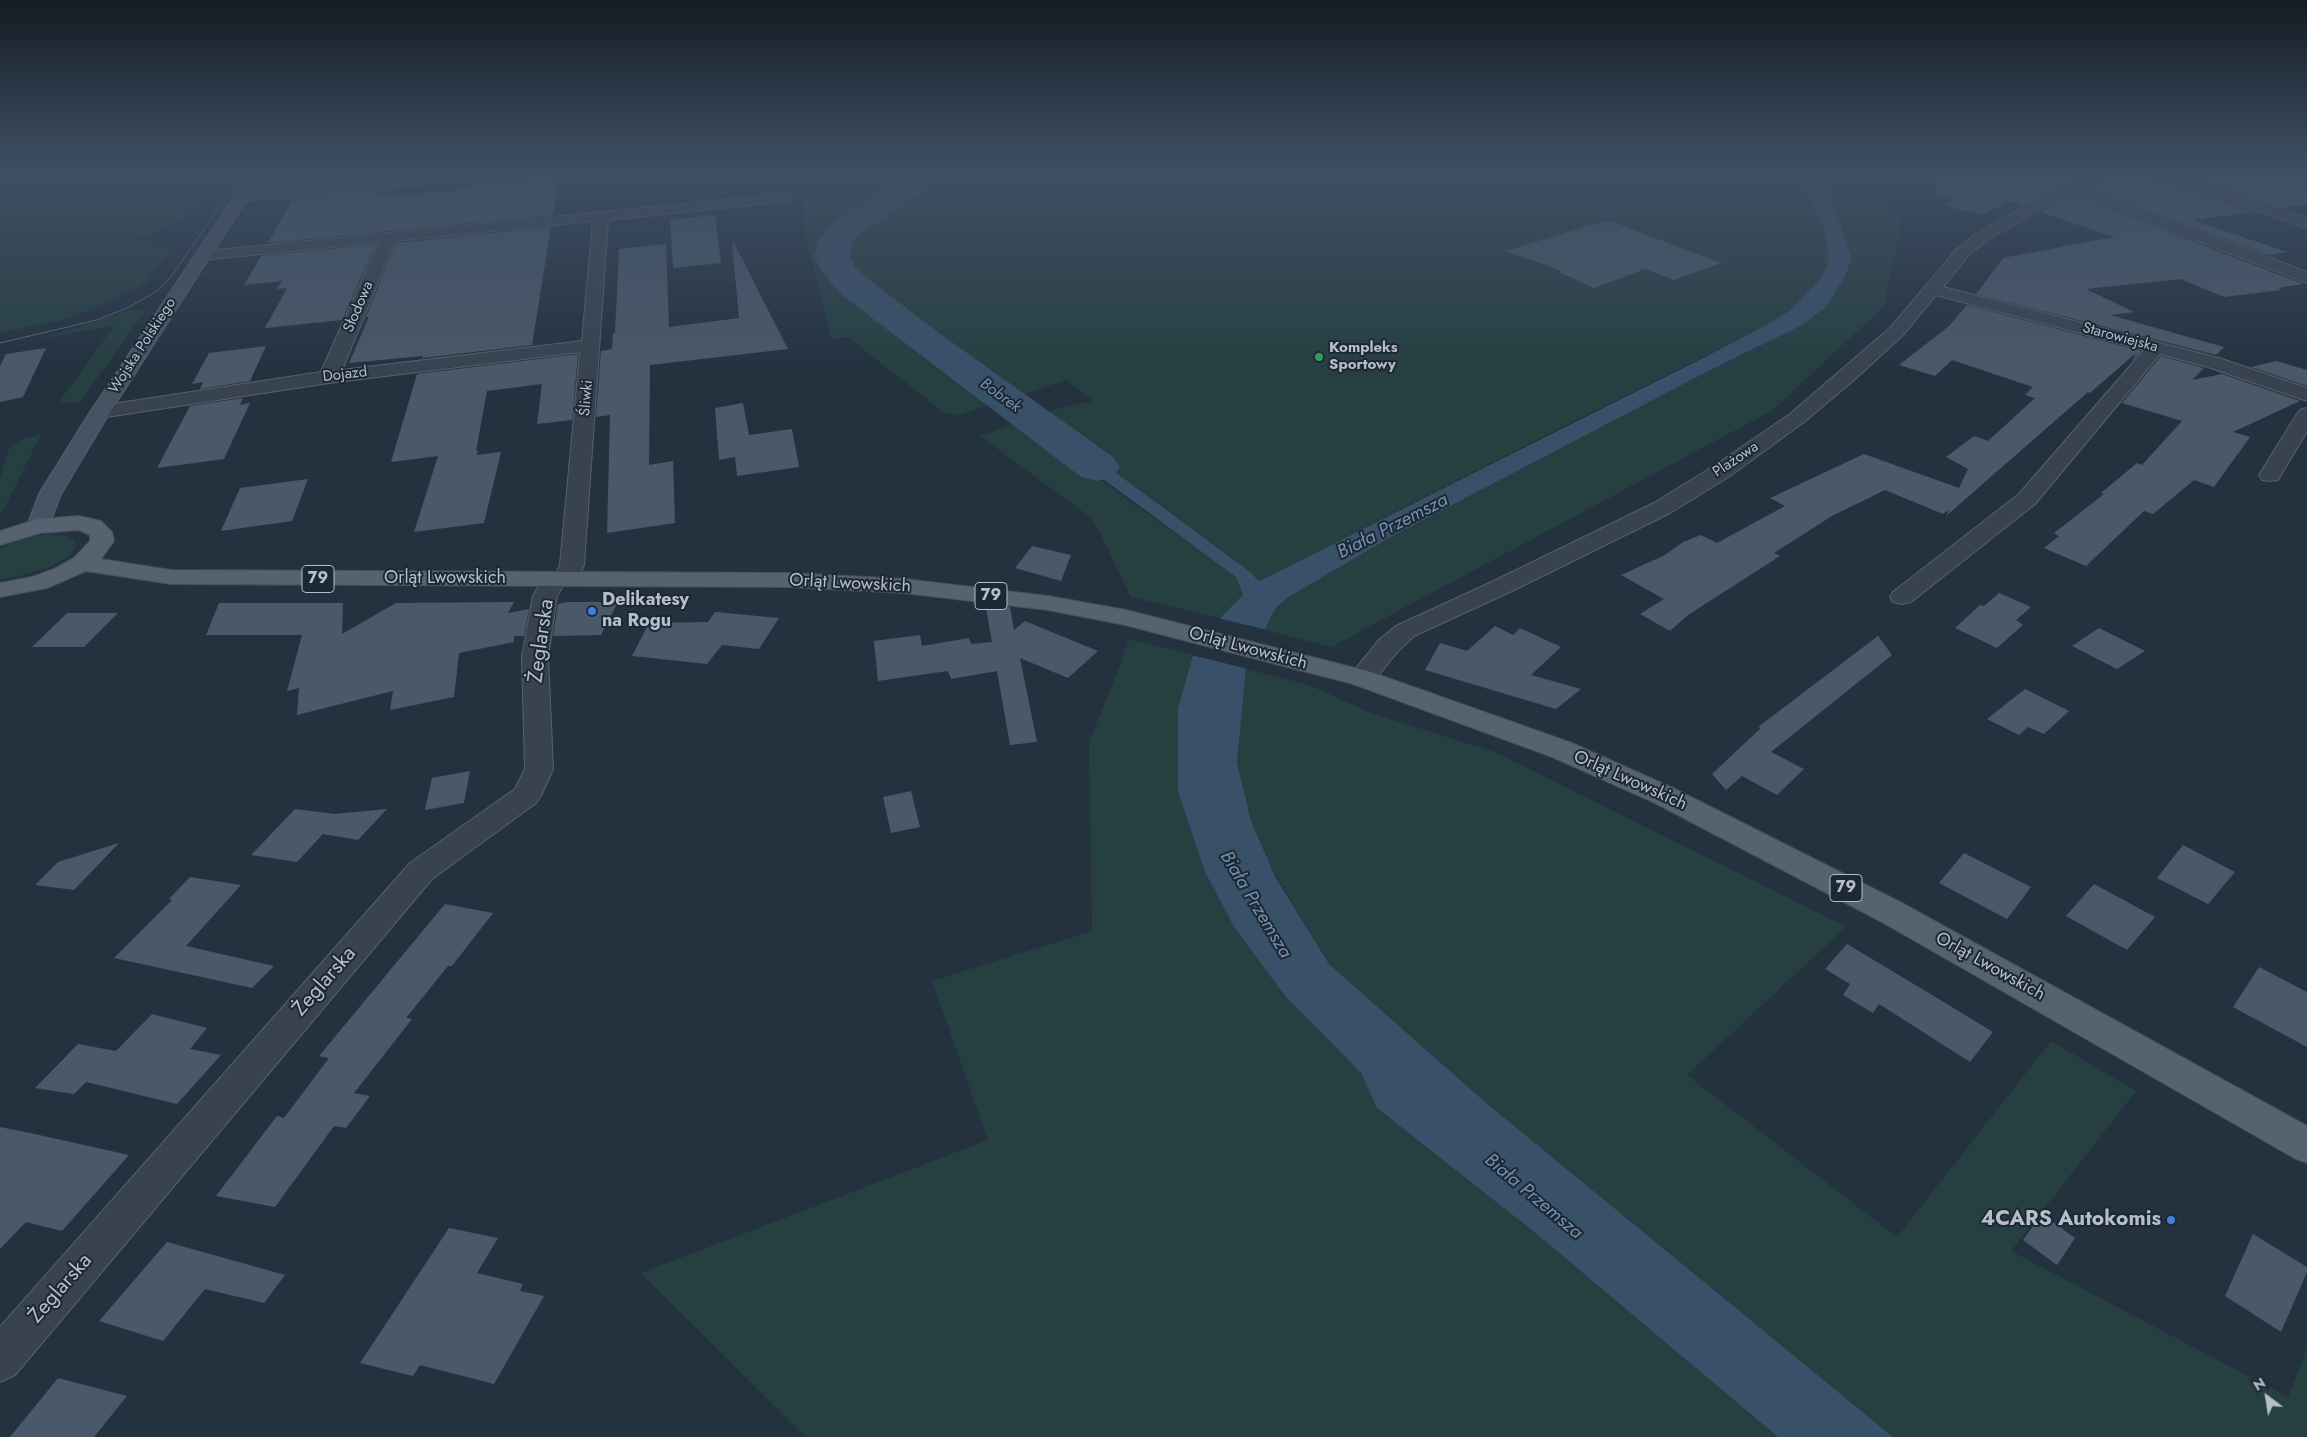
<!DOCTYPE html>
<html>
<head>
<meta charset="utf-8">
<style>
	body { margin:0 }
	#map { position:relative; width:2307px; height:1437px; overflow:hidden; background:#243240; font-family:Jost,sans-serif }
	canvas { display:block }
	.north { position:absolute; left:2242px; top:1372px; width:50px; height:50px; -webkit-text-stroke:4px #1d2835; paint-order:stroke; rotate:329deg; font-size:14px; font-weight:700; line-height:20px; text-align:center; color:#b5beca }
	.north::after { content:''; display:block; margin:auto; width:18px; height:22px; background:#b5beca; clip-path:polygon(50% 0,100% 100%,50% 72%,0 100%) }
</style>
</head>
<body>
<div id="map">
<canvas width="2307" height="1437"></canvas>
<div class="north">N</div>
</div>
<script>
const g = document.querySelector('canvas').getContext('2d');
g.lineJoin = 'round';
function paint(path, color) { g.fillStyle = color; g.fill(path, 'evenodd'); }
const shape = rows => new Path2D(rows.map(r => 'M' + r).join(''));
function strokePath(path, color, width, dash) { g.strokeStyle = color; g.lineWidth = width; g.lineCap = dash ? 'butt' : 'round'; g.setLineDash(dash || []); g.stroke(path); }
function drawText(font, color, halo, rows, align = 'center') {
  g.font = font + ' Jost,sans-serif'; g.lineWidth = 4; g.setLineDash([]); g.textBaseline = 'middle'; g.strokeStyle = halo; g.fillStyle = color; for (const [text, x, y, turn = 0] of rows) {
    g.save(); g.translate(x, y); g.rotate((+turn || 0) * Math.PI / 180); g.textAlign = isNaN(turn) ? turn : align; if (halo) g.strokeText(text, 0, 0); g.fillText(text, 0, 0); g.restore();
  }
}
paint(shape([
	[0,171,222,171,185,220,135,240,152,243,150,248,174,246,146,283,94,309,64,319,0,333],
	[818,171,1797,171,1825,231,1828,252,1827,266,1820,280,1789,311,1766,325,1258,581,1249,572,1038,415,1068,406,1093,401,1067,380,959,415,943,412,848,337,831,339,802,218,804,190],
	[1818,171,1869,171,1901,222,1884,306,1773,410,1331,647,1265,630,1275,609,1287,598,1389,538,1697,377,1758,348,1836,290,1845,276,1852,259,1833,202],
	[146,310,80,402,59,402,115,325,23,342,83,326,127,311],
	[1023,420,1136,506,1222,565,1236,577,1243,595,1220,618,1131,597,1099,531,1090,517,980,436],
	[41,434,3,511,0,514,0,478,9,449,20,440],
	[45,534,68,536,74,540,76,546,72,553,63,560,50,567,17,577,0,579,0,549,16,541],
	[1128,639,1193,655,1178,708,1178,792,1205,872,1234,927,1285,996,1361,1073,1377,1108,1533,1231,1778,1437,806,1437,641,1273,988,1140,932,981,1092,931,1089,742,1122,660],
	[1246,669,1309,685,1371,713,1495,752,1846,927,1687,1075,1897,1237,2051,1041,2136,1091,2011,1251,2288,1397,2307,1349,2307,1437,1893,1437,1485,1102,1329,964,1277,878,1251,821,1237,762]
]), '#263f41');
paint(shape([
	[1797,171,1818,171,1833,202,1852,259,1845,276,1826,307,1802,325,1697,377,1389,538,1287,598,1275,609,1246,669,1237,762,1251,821,1276,878,1329,964,1485,1102,1893,1437,1778,1437,1533,1231,1377,1108,1361,1073,1285,996,1234,927,1205,872,1178,792,1178,708,1193,655,1220,618,1243,595,1236,577,1023,420,1038,415,1250,572,1259,581,1705,357,1766,325,1789,311,1820,280,1827,265,1828,252,1825,231]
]), '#395069');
paint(shape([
	[1218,618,1267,630,1248,669,1191,655]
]), '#243240');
paint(shape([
	[903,171,933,171,921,193,857,236,853,241,850,256,855,267,868,279,946,338,1113,457,1120,467,1113,477,1097,481,1081,477,842,295,822,272,814,256,819,240,824,233,833,222,898,180,903,171]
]), '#395069');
paint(shape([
	[535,171,560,171,553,215,268,243,293,198,378,190,376,195,386,194,385,197,470,189,471,182,526,177],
	[1937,171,2094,171,2022,206,2009,201,1981,215,1943,205,1953,200,1934,196],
	[2118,171,2146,171,2149,176,2253,212,2193,220,2287,252,2268,255,2090,188],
	[2175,171,2307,171,2307,204,2282,208],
	[2074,195,2277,274,2303,284,2278,288,2281,290,2224,297,2181,279,2086,289,2134,312,2110,315,2224,347,2216,355,1976,294,2003,258,2114,237,2040,212],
	[715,215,721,263,673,268,670,220],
	[1607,220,1721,263,1674,280,1645,269,1594,288,1559,272,1562,271,1506,251],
	[551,227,532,345,422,358,423,356,349,363,369,317,366,317,396,243],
	[732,243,734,243,788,349,650,365,649,465,673,461,675,523,607,533,610,415,596,417,601,351,612,349,613,333,615,333,619,249,666,244,669,327,739,318],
	[376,244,342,320,265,328,287,288,277,289,282,281,244,285,261,256],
	[1967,305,2141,351,2132,361,2136,353,2090,393,2088,392,1946,516,1949,510,1943,514,1885,490,1832,516,1774,553,1780,556,1688,615,1670,631,1640,614,1664,599,1621,575,1665,555,1683,542,1701,535,1717,543,1785,506,1770,498,1864,454,1959,488,1968,469,1946,457,1974,436,1988,441,2035,398,2025,395,2033,387,1952,360,1935,376,1899,365,1949,326],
	[266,346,250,381,200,389,203,382,192,384,209,353],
	[46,348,23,397,0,402,0,366,6,354],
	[578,354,572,420,537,424,542,384,487,391,476,451,478,450,477,455,501,452,484,523,414,532,438,456,391,462,417,374],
	[2161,356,2204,368,2192,380,2222,374,2300,401,2233,432,2250,437,2214,487,2194,480,2153,514,2144,511,2086,566,2044,548,2059,536,2054,533,2104,494,2101,493,2137,463,2142,465,2182,421,2122,403],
	[2276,361,2307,370,2307,386,2251,367],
	[243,398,240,405,250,403,224,459,157,468,190,406],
	[743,403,749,435,792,429,799,467,737,476,735,457,719,460,715,408],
	[308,479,292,521,221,531,240,488],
	[1032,546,1071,555,1061,581,1015,568],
	[1999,593,2031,607,2016,620,2023,625,1997,648,1955,628,1980,605,1984,606],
	[514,602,508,613,529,609,524,636,514,636,514,642,459,653,454,697,390,710,393,691,297,715,299,688,287,691,302,635,206,635,219,603,343,603,342,634,396,603],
	[568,602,618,602,601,635,553,636,558,604],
	[997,606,1010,607,1014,630,1025,621,1098,651,1068,678,1020,658,1037,742,1010,745,997,671,951,679,948,671,878,681,874,641,920,635,922,646,969,638,971,644,992,642,986,608],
	[715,612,779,618,759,649,722,645,707,664,632,656,649,623,708,622],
	[67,613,118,613,84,647,32,647],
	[1495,626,1513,635,1520,628,1561,647,1531,675,1581,689,1556,709,1425,670,1440,643,1467,651],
	[2099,628,2145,651,2117,669,2072,646],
	[1878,636,1892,655,1771,752,1804,769,1777,795,1742,776,1726,790,1712,774,1761,728,1758,727],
	[2025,689,2069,711,2044,734,2028,727,2019,735,1987,719],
	[470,771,464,803,425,810,432,778],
	[911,791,920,827,891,833,883,797],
	[295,809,334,814,387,809,358,840,323,834,297,862,251,855],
	[119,843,74,890,35,885,58,862],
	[2183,845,2235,872,2208,904,2157,878],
	[1964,853,2031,887,2007,919,1939,883],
	[190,877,241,885,186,946,274,966,252,988,114,958,172,900,169,899],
	[2094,884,2155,917,2127,950,2066,916],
	[445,904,493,913,452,966,448,966,406,1018,412,1019,354,1093,370,1096,346,1128,334,1126,275,1207,216,1196,277,1116,284,1118,329,1058,319,1056],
	[1847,944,1942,1001,1993,1032,1970,1062,1879,1004,1873,1013,1843,995,1850,984,1825,969],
	[2259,967,2307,992,2307,1047,2233,1007],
	[152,1014,207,1028,190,1049,221,1055,177,1104,86,1082,74,1094,35,1088,78,1044,116,1051],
	[0,1127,30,1133,129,1155,62,1231,26,1222,0,1249],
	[2042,1214,2075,1238,2057,1265,2023,1240],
	[449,1228,498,1238,477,1273,523,1284,520,1291,544,1296,494,1384,420,1365,413,1376,360,1363],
	[2253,1234,2307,1267,2307,1272,2281,1332,2225,1296],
	[167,1242,285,1275,264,1303,205,1289,163,1341,99,1321],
	[58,1378,127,1396,94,1437,10,1437]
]), '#4a5969');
const street = shape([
	[480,171,533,171,526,175,241,201,234,197,241,193,480,171],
	[2098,171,2116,171,2086,188,2307,272,2307,283,2074,193,2039,210,1986,241,1968,256,1943,287,2222,359,2307,388,2307,401,2208,367,2160,354,2035,504,1911,602,1902,604,1893,602,1890,597,1893,592,2019,494,2144,350,1936,295,1903,335,1854,380,1804,422,1730,476,1670,513,1514,590,1414,636,1398,651,1371,684,1362,686,1353,684,1349,678,1353,672,1380,639,1396,626,1496,580,1654,503,1714,466,1790,414,1891,327,1956,250,1974,235,2029,204,2098,171],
	[2148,171,2169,171,2307,218,2307,228,2150,174,2148,171],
	[784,194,791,198,789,201,608,220,584,565,575,584,563,586,557,596,548,657,553,769,541,796,536,803,432,879,15,1375,0,1382,0,1327,410,863,515,789,525,769,522,657,533,596,546,574,557,572,560,565,580,352,329,383,100,418,93,416,90,412,93,408,100,406,321,372,379,242,203,260,197,258,195,255,197,252,784,194],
	[593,221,582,341,342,370,395,241,593,221],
	[2307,408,2307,431,2281,475,2278,480,2270,481,2262,480,2259,475,2297,414,2300,410,2307,408]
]);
const secondary = shape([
	[251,171,265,171,107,417,61,494,49,526,46,531,38,533,30,531,27,526,39,494,87,417,251,171]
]);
const primary = shape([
	[79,516,101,521,112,532,114,541,101,559,171,570,789,573,904,579,1048,596,1126,610,1371,672,1572,743,1673,788,1902,903,2307,1126,2307,1163,2294,1158,1880,921,1653,802,1552,757,1353,684,1125,625,1048,610,904,593,789,587,171,584,86,571,47,588,0,597,0,583,32,577,54,569,74,558,90,541,90,535,79,530,40,533,0,545,0,531,38,519,79,516]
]);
strokePath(street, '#57616d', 2);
strokePath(secondary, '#57616d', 2);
strokePath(primary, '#454f5c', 2);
paint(street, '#394350');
paint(secondary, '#475363');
paint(primary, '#576270');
strokePath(shape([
	[0,343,97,320,127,308,154,293,171,277,244,171]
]), '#5b6877', 1);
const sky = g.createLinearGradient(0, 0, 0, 372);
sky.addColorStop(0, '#141c23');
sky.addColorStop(0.46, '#3f4f64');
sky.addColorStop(1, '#3f4f6400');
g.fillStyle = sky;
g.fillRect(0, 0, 2307, 372);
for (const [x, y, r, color] of [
	[1319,357,5,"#2e9e5b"],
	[592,611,5,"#3f7fe0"],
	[2171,1220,5,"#3f7fe0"]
]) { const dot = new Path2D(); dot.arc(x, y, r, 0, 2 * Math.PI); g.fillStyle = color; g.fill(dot); strokePath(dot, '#1d2835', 2); }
drawText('15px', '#b5beca', '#1d2835', [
	["Słodowa",359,307,-67],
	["Starowiejska",2120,338,15],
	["Wojska Polskiego",143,346,-57],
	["Dojazd",345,375,-7],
	["Śliwki",587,398,-85],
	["Plażowa",1736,460,-34]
]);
drawText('bold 15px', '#b5beca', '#1d2835', [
	["Kompleks",1329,348],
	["Sportowy",1329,365]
], 'left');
drawText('italic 16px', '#7490ae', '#1d2835', [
	["Bobrek",1000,396,36]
]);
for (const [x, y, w] of [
	[318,579,32],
	[991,596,32],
	[1846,888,32]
]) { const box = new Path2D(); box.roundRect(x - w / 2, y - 13.5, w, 27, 4); g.fillStyle = '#1d2835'; g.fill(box); strokePath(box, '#b5beca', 1); }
drawText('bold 16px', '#b5beca', null, [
	["79",318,579],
	["79",991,596],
	["79",1846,888]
]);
drawText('18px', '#b5beca', '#1d2835', [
	["Orląt Lwowskich",445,579],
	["Orląt Lwowskich",850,584,3],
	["Orląt Lwowskich",1248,649,15],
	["Orląt Lwowskich",1630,781,24],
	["Orląt Lwowskich",1990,967,29]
]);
drawText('bold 18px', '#b5beca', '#1d2835', [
	["Delikatesy",602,601],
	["na Rogu",602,622]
], 'left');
drawText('italic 19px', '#7490ae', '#1d2835', [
	["Biała Przemsza",1393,527,-27],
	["Biała Przemsza",1255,905,59],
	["Biała Przemsza",1533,1197,40]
]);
drawText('21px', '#b5beca', '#1d2835', [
	["Żeglarska",542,641,-82],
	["Żeglarska",325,982,-49],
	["Żeglarska",61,1289,-49]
]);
drawText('bold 21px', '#b5beca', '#1d2835', [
	["4CARS Autokomis",2161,1220]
], 'right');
</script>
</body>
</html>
